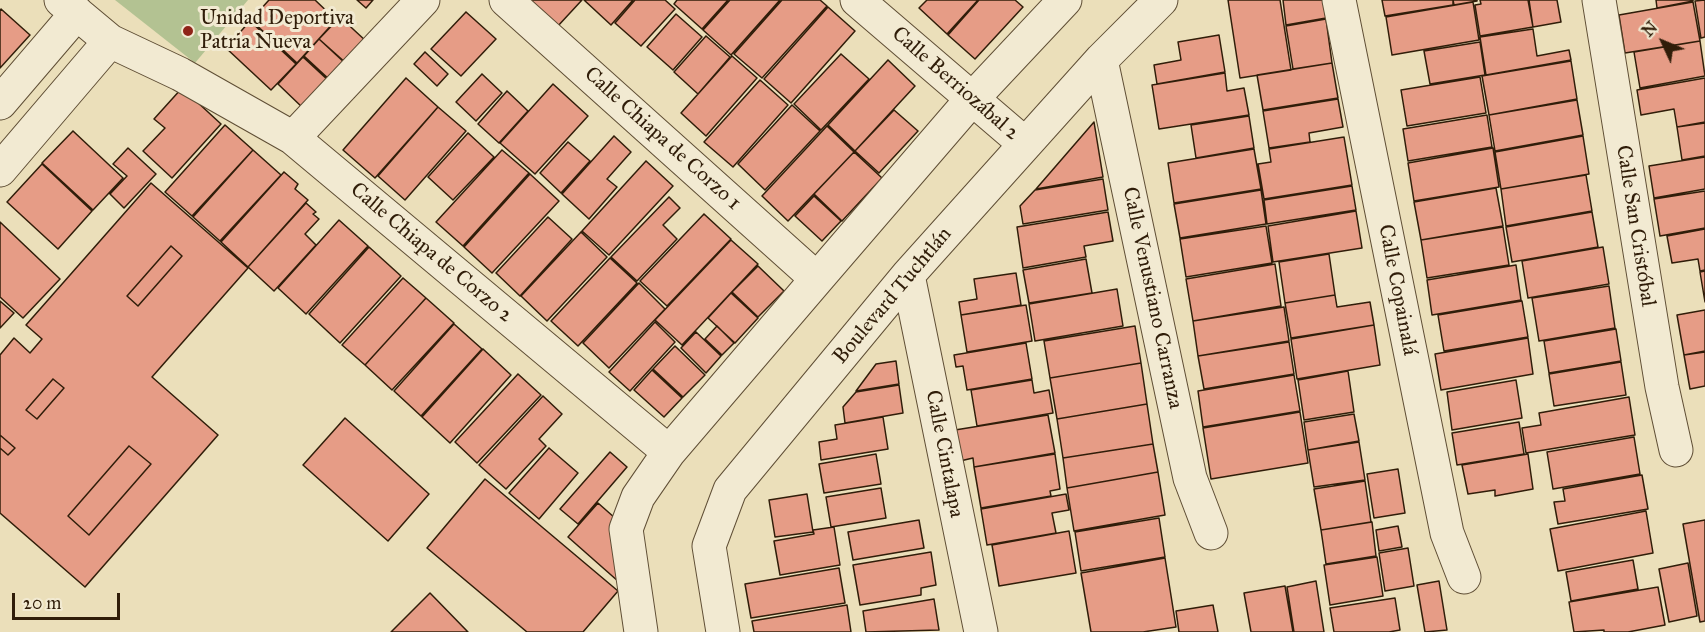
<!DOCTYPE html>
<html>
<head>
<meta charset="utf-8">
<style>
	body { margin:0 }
	#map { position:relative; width:1705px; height:632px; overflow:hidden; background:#ebdfba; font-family:"IM FELL Great Primer",serif }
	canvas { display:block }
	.north { position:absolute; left:1633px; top:12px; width:60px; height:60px; -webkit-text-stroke:4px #f2ead2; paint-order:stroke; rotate:314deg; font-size:16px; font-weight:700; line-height:24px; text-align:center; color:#301d09 }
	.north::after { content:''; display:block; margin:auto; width:21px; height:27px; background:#301d09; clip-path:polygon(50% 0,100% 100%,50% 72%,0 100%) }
	.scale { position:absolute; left:12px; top:593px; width:108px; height:27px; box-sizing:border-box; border:3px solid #301d09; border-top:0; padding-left:8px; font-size:18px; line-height:21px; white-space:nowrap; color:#301d09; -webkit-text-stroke:4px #f2ead2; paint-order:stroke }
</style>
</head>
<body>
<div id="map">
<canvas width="1705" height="632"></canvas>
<div class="north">N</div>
<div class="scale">20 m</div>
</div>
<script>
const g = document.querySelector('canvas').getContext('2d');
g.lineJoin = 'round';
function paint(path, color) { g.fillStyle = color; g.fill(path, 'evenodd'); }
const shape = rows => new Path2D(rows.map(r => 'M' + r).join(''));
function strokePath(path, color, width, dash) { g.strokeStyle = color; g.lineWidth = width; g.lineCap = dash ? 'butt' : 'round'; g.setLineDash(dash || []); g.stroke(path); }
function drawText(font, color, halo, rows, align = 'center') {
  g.font = font + ' "IM FELL Great Primer",serif'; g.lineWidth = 6; g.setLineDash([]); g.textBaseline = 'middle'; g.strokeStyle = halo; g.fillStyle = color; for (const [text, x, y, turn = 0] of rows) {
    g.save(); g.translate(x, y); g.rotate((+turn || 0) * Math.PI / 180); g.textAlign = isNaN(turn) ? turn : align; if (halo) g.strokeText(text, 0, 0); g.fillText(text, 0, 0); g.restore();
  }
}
paint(shape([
	[115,0,248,0,195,63]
]), '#b3c292');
const building = shape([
	[269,0,315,0,336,20,297,63,251,20,269,0],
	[357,0,373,0,366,8,357,0],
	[527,0,582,0,557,27,527,0],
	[584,0,633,0,611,25,584,0],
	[635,0,665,0,675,9,641,46,615,23,635,0],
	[677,0,728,0,702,29,674,4,677,0],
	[730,0,780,0,731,55,703,30,730,0],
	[782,0,820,0,827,6,762,78,734,54,782,0],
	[927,0,978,0,947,34,919,8,927,0],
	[979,0,1015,0,1023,7,975,59,948,35,979,0],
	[1228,0,1280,0,1291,70,1240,78,1228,0],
	[1283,0,1323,0,1326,18,1286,25,1283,0],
	[1382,0,1453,0,1453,5,1385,16,1382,0],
	[1453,0,1477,0,1477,1,1454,5,1453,0],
	[1480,0,1528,0,1533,27,1480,36,1475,5,1481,4,1480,0],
	[1529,0,1557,0,1561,22,1533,27,1529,0],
	[1656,0,1693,0,1693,1,1657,8,1656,0],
	[1705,0,1705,37,1701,38,1695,1,1705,0],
	[1473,2,1479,40,1392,55,1386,17,1473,2],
	[1693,2,1700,41,1625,53,1619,15,1693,2],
	[828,7,855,31,791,103,764,79,828,7],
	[1,9,30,35,0,68,0,11,1,9],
	[466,12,496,39,461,76,431,49,466,12],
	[676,14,702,37,673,70,647,47,676,14],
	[340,17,367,42,347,64,319,39,340,17],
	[1326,19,1332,63,1293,69,1286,26,1326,19],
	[250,21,296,64,271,90,226,48,250,21],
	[1533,29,1537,56,1569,50,1571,60,1486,75,1480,37,1533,29],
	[1219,35,1225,72,1157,84,1154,65,1181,60,1178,42,1219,35],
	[706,36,730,57,698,94,674,72,706,36],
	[319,39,346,64,331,81,304,56,319,39],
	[1700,41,1705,76,1640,88,1634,52,1700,41],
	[1480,42,1485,75,1430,84,1424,51,1480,42],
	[425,52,448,74,437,86,414,64,425,52],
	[841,54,869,79,821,130,794,104,841,54],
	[732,56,757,78,706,136,681,113,732,56],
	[303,57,330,82,304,109,278,84,303,57],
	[888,60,915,86,855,151,828,125,888,60],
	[1571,61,1577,99,1489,115,1482,76,1571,61],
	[1332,63,1338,98,1263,110,1257,75,1332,63],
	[1225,73,1227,91,1244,88,1249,115,1159,129,1152,85,1225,73],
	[482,74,502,93,476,121,456,102,482,74],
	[1480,77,1486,113,1407,126,1401,90,1480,77],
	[406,78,438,107,375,178,343,150,406,78],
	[1705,78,1705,122,1677,127,1674,109,1641,115,1637,90,1705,78],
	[760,80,788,105,733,167,704,142,760,80],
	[553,84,588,116,535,174,500,143,553,84],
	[182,88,221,124,172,178,143,151,165,128,154,119,182,88],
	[507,91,528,111,499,143,478,124,507,91],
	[1338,99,1343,127,1309,133,1310,142,1269,148,1263,111,1338,99],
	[1577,100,1583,135,1495,151,1489,115,1577,100],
	[792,105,820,131,765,190,738,164,792,105],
	[438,107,466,131,405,200,378,176,438,107],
	[894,110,918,131,879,173,855,151,894,110],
	[1487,115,1492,147,1408,161,1403,129,1487,115],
	[1249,116,1254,148,1196,158,1191,125,1249,116],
	[1094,122,1103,177,1036,189,1094,122],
	[1705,123,1705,156,1682,160,1677,127,1705,123],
	[225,125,253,150,192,216,165,192,225,125],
	[827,126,854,152,788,221,762,196,827,126],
	[73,131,123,178,93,210,42,163,73,131],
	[468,133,494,157,453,200,428,177,468,133],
	[614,136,631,152,607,179,617,187,589,219,562,194,614,136],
	[1583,136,1589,174,1501,189,1495,152,1583,136],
	[1344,137,1352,185,1264,199,1258,164,1271,162,1269,149,1344,137],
	[568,142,590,161,561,193,540,173,568,142],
	[128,148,156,174,124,208,110,194,127,176,113,164,128,148],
	[1493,148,1499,187,1414,201,1408,163,1493,148],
	[1254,149,1261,189,1174,203,1168,163,1254,149],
	[253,150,281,175,220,241,193,217,253,150],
	[502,150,529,173,463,246,436,222,502,150],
	[854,152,882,178,842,221,814,194,854,152],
	[1705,157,1705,189,1654,198,1649,166,1705,157],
	[646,161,673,186,609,255,582,231,646,161],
	[42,164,92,211,58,249,7,202,42,164],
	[284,172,298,184,295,189,308,200,248,267,221,242,284,172],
	[530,174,559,201,492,273,464,247,530,174],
	[1586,175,1592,211,1506,226,1501,189,1586,175],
	[1103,179,1108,210,1023,224,1020,206,1035,190,1103,179],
	[151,183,248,268,152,377,218,435,85,587,0,513,0,448,8,455,15,448,0,435,0,355,14,338,30,353,42,339,26,325,151,183],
	[171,246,182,256,138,306,127,296,171,246],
	[53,379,64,388,37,419,26,410,53,379],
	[129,446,151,464,89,535,68,516,129,446],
	[1352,186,1356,210,1267,224,1264,200,1352,186],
	[1496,188,1503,226,1421,240,1414,202,1496,188],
	[1261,190,1266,224,1180,238,1174,204,1261,190],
	[1705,191,1705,228,1660,236,1654,199,1705,191],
	[814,196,841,221,822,241,795,216,814,196],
	[669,197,680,208,663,225,677,239,637,281,611,257,669,197],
	[306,203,316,212,313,214,319,219,305,234,316,245,274,291,248,267,306,203],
	[1356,211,1362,248,1273,262,1268,226,1356,211],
	[1108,212,1113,241,1084,246,1086,257,1023,268,1017,227,1108,212],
	[1592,212,1598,247,1512,262,1506,227,1592,212],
	[704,214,731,239,667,306,640,281,704,214],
	[548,217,572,239,520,296,496,273,548,217],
	[339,220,368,246,306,314,278,288,339,220],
	[0,222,60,279,23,318,0,297,0,222],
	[1266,226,1272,263,1186,277,1180,239,1266,226],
	[1503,227,1509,265,1427,278,1421,240,1503,227],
	[1705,229,1705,270,1700,271,1698,259,1672,263,1667,236,1705,229],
	[581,232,607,257,547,321,521,296,581,232],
	[731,240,758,264,682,345,655,320,731,240],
	[171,246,182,256,138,306,127,296,171,246],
	[369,247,401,276,340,343,309,314,369,247],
	[1603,247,1609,284,1528,298,1522,261,1603,247],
	[1329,254,1335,295,1285,303,1279,262,1329,254],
	[610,258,637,283,578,346,551,321,610,258],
	[1086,259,1092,293,1029,303,1023,270,1086,259],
	[1275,264,1281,306,1193,321,1186,279,1275,264],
	[1516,265,1521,300,1432,315,1427,280,1516,265],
	[758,266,784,291,758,317,732,292,758,266],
	[1705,271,1705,302,1700,272,1705,271],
	[1016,273,1021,305,961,315,959,302,977,299,974,279,1016,273],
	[403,278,426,298,365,365,342,345,403,278],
	[639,283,665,309,609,368,583,343,639,283],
	[1609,286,1615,328,1539,341,1532,298,1609,286],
	[1117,289,1123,326,1035,341,1029,304,1117,289],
	[731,293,758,318,735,343,708,318,731,293],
	[1335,295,1337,307,1370,302,1374,325,1291,338,1285,303,1335,295],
	[426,298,454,323,392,390,365,365,426,298],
	[0,301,14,313,0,328,0,301],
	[1522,301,1528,337,1444,351,1438,315,1522,301],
	[1026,305,1032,341,967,352,961,315,1026,305],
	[1284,307,1289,341,1198,356,1193,321,1284,307],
	[1705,310,1705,351,1684,355,1677,315,1705,310],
	[655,322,675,342,630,391,609,372,655,322],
	[454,324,482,349,421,416,394,391,454,324],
	[1374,325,1380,365,1297,379,1291,339,1374,325],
	[717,326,734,343,722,355,705,339,717,326],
	[1135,326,1141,363,1050,378,1044,341,1135,326],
	[1616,329,1621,361,1549,373,1544,341,1616,329],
	[696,332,721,356,706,373,681,348,696,332],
	[1528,338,1533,374,1441,390,1435,354,1528,338],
	[1289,342,1294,374,1204,389,1198,356,1289,342],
	[1026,343,1032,379,967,390,963,366,956,367,954,355,1026,343],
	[675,346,705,375,683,397,653,369,675,346],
	[483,349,511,375,450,443,422,417,483,349],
	[1705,352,1705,386,1690,389,1684,355,1705,352],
	[896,361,899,384,856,391,876,364,896,361],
	[1621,362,1626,395,1554,406,1549,374,1621,362],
	[1141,363,1147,404,1057,419,1050,378,1141,363],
	[652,370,682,398,664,417,634,390,652,370],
	[1348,371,1354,412,1304,420,1298,380,1348,371],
	[518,374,541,395,477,463,455,442,518,374],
	[1294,375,1300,411,1203,427,1198,391,1294,375],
	[53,379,64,388,37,419,26,410,53,379],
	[1032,380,1034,393,1049,390,1053,413,977,426,971,390,1032,380],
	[1516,380,1522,418,1452,430,1447,392,1516,380],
	[899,385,903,413,845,423,843,407,856,392,899,385],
	[543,396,562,414,539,439,546,446,506,489,479,465,543,396],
	[1629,397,1635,435,1526,453,1522,428,1541,425,1539,413,1629,397],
	[1147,404,1153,444,1063,458,1057,419,1147,404],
	[1300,412,1308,463,1211,479,1203,428,1300,412],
	[1354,414,1359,441,1308,450,1304,422,1354,414],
	[1048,415,1055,453,974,467,973,458,960,461,955,430,1048,415],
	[883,417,888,449,821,460,819,442,837,439,835,425,883,417],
	[345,418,429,494,388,541,303,465,345,418],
	[1519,422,1524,454,1457,465,1452,433,1519,422],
	[0,435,15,448,8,455,0,448,0,435],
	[1634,437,1640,474,1553,489,1547,452,1634,437],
	[1359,442,1365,480,1314,487,1308,450,1359,442],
	[1153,444,1158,472,1067,488,1063,458,1153,444],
	[129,446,151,464,89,535,68,516,129,446],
	[549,448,578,473,539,519,509,493,549,448],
	[610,452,627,467,578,524,560,509,610,452],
	[876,454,881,484,824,493,819,464,876,454],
	[1055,454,1060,489,1050,491,1051,496,981,508,974,467,1055,454],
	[1528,454,1533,489,1495,496,1495,490,1468,494,1462,465,1528,454],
	[1398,469,1405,513,1374,518,1367,474,1398,469],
	[1158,472,1165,515,1074,531,1067,488,1158,472],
	[1642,475,1648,509,1558,524,1554,502,1565,501,1563,489,1642,475],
	[485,479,618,591,583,632,527,632,427,548,485,479],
	[1365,481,1371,522,1321,530,1314,489,1365,481],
	[881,488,886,518,831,527,826,497,881,488],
	[807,494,813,532,775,537,769,500,807,494],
	[1066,494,1069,510,1052,513,1056,533,987,545,981,509,1066,494],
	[598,503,615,518,619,582,568,537,598,503],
	[1646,511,1653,553,1558,571,1550,529,1646,511],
	[1159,518,1165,557,1081,571,1075,532,1159,518],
	[919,520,924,548,853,560,848,532,919,520],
	[1705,520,1705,621,1700,622,1683,524,1705,520],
	[1372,522,1376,556,1326,564,1321,530,1372,522],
	[1398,526,1402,547,1379,551,1376,530,1398,526],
	[834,527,840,565,780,575,774,541,814,534,813,530,834,527],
	[1069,531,1076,573,999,586,992,545,1069,531],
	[1408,548,1414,586,1385,591,1379,553,1408,548],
	[931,552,936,585,921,588,921,595,860,605,853,565,931,552],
	[1377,557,1383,596,1330,605,1324,565,1377,557],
	[1165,558,1176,627,1143,632,1091,632,1081,573,1165,558],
	[1633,560,1638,589,1571,601,1566,572,1633,560],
	[1688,563,1697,616,1669,622,1659,569,1688,563],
	[839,568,845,603,751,618,745,584,839,568],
	[1316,581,1324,632,1294,632,1287,587,1316,581],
	[1439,581,1447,630,1425,632,1417,585,1439,581],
	[1285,586,1293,632,1251,632,1244,593,1285,586],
	[1658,587,1665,625,1628,632,1604,632,1604,630,1574,632,1569,602,1658,587],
	[430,593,468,632,391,632,430,593],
	[1395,598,1400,630,1389,632,1334,632,1330,608,1395,598],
	[934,599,939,630,866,632,863,611,934,599],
	[847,605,851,632,754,632,752,621,847,605],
	[1213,605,1218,632,1179,632,1176,611,1213,605]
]);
paint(building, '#e69c86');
strokePath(building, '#301d09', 1.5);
const minor = shape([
	[61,0,110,41,180,74,293,138,669,452],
	[506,0,817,279],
	[857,0,1025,144],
	[1339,0,1447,533,1464,577],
	[1599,0,1662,387,1676,450],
	[1101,60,1190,478,1211,533],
	[0,103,77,13],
	[293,138,423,0],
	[0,170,110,41],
	[908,275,981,632],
	[641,632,626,529,638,497,669,452,817,279,972,99,1065,0],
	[723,632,709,546,730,490,908,275,1101,60,1161,0]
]);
strokePath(minor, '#5f4e35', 35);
strokePath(minor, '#f2ead2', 33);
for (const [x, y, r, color] of [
	[188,31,6,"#8f2418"]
]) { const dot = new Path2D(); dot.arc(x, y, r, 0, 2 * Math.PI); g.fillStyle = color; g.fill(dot); strokePath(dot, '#f2ead2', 2); }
drawText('21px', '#301d09', '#f2ead2', [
	["Unidad Deportiva",200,19],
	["Patria Nueva",200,43]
], 'left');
drawText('21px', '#301d09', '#f2ead2', [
	["Calle Berriozábal 2",955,84,41],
	["Calle Chiapa de Corzo 1",662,139,42],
	["Calle San Cristóbal",1635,226,81],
	["Calle Chiapa de Corzo 2",431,253,40],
	["Calle Copainalá",1397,290,79],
	["Boulevard Tuchtlán",893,296,-50],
	["Calle Venustiano Carranza",1152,298,78],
	["Calle Cintalapa",944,454,79]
]);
</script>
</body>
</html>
